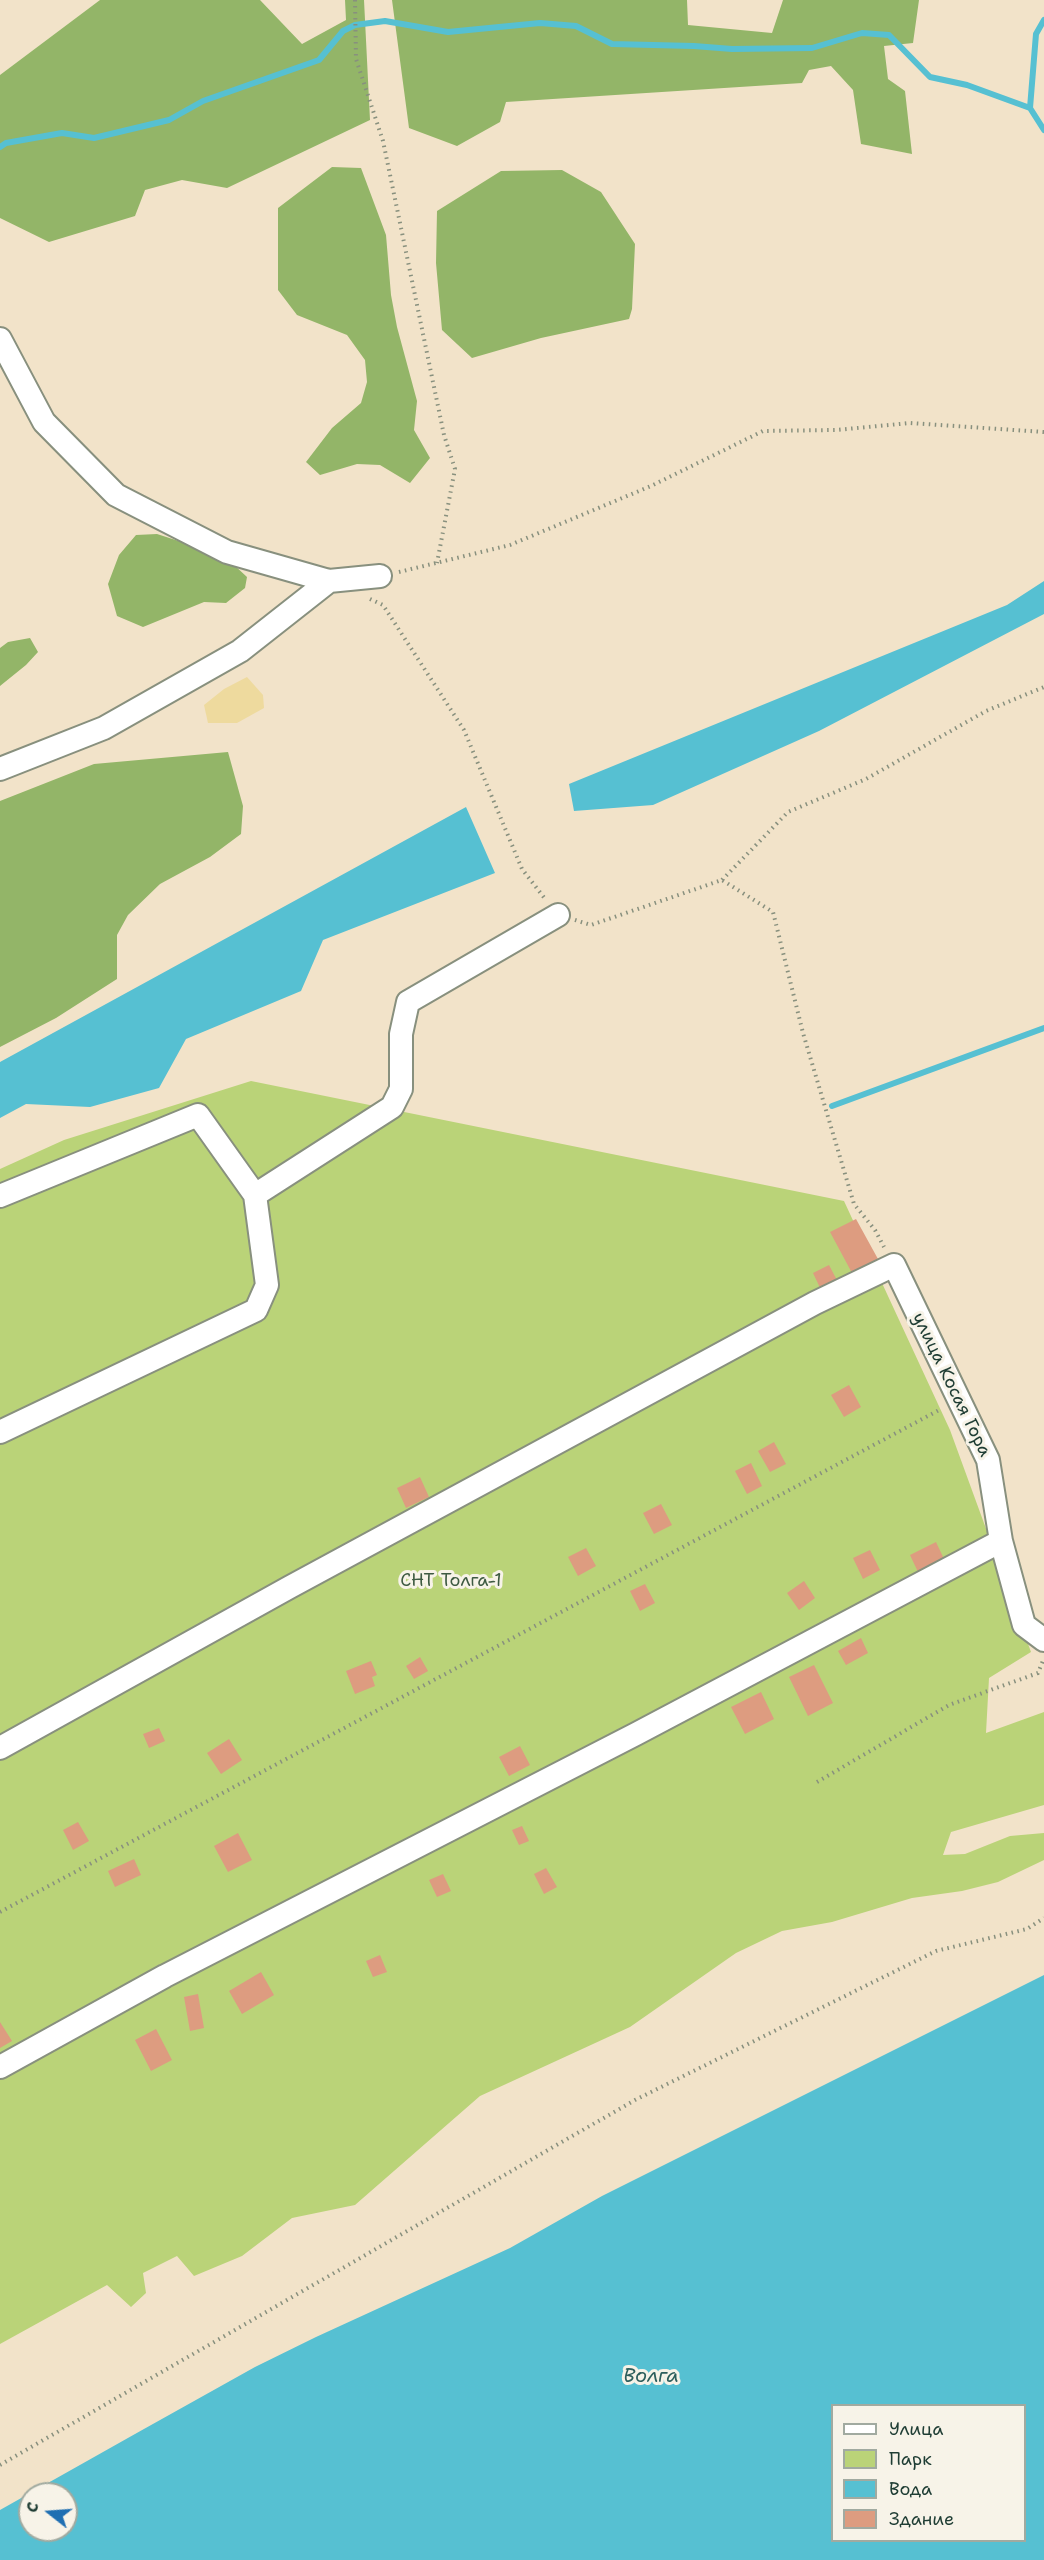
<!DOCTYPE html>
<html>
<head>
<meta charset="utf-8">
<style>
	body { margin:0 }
	#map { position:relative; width:1044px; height:2560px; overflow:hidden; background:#f2e3c9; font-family:"Shantell Sans",sans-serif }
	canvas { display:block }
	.legend { position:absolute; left:831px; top:2404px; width:195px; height:138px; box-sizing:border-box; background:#f7f3e8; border:2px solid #a1aaa0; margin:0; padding:8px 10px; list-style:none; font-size:18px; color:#1f3d34 }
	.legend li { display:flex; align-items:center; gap:12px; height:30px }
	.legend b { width:30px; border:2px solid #a1aaa0 }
	.north { position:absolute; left:18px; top:2482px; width:60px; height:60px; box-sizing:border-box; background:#f7f3e8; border:2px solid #a1aaa0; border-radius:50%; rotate:287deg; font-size:16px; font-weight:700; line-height:24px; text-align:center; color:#1f3d34 }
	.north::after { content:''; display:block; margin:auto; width:21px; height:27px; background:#1f6fb2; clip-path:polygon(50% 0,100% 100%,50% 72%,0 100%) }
</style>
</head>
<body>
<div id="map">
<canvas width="1044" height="2560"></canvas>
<ul class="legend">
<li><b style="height:8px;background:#fff"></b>Улица</li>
<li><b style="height:16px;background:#bad378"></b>Парк</li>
<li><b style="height:16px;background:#56c0d2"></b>Вода</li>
<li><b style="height:16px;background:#dd9c80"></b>Здание</li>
</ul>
<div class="north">С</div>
</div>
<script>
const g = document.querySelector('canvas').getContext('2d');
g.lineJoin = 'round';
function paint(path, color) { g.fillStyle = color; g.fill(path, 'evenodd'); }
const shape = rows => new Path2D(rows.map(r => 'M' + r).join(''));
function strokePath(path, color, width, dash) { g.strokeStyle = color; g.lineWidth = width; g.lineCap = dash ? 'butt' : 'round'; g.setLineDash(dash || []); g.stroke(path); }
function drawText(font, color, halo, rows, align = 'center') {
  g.font = font + ' "Shantell Sans",sans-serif'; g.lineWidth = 6; g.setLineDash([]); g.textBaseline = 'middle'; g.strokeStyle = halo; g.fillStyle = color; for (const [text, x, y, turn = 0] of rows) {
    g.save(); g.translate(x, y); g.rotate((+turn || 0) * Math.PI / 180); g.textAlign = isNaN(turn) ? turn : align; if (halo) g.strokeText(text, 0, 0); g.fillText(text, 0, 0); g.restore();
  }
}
paint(shape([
	[251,1081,844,1201,950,1430,1031,1652,989,1678,986,1733,1044,1712,1044,1805,951,1832,943,1855,965,1854,1010,1836,1044,1833,1044,1860,998,1882,962,1891,912,1898,832,1922,782,1931,736,1953,630,2027,480,2096,355,2205,292,2218,242,2256,194,2276,177,2256,143,2273,146,2293,131,2307,107,2285,0,2344,0,1169,64,1140]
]), '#bad378');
paint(shape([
	[100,0,260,0,302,44,346,20,345,0,364,0,370,120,227,188,182,180,145,190,135,216,49,242,0,218,0,75],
	[392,0,687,0,688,25,772,33,783,0,919,0,913,43,884,46,888,79,905,91,912,154,861,144,853,90,831,66,809,70,802,83,506,102,500,122,457,146,409,128],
	[332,167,361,168,386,235,391,295,397,327,417,401,414,430,430,458,410,483,380,465,357,464,320,475,306,462,332,428,361,403,367,382,365,360,347,335,297,315,278,290,278,208],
	[562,170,601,192,635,244,632,309,629,319,541,338,472,358,442,330,436,263,437,211,501,171],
	[157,534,188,544,233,564,247,577,245,588,226,603,204,602,143,627,117,616,108,584,119,555,136,535],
	[30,638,38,652,26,665,0,686,0,648,8,642],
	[228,752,243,806,241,834,210,857,160,884,128,915,117,935,117,979,56,1018,0,1047,0,801,94,764]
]), '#93b568');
paint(shape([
	[247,677,263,695,264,708,237,723,208,723,204,705,224,689]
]), '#eeda9e');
paint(shape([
	[1044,581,1044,614,819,731,653,805,574,811,569,784,1007,605],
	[466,807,495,873,323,940,301,991,186,1039,159,1088,90,1107,26,1104,0,1118,0,1062],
	[1044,1975,1044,2560,0,2560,0,2510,135,2434,255,2367,316,2337,510,2248,602,2196],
	[832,2406,1024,2406,1024,2540,832,2540],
	[30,2494,66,2494,66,2530,30,2530]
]), '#56c0d2');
strokePath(shape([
	[1044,20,1036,34,1030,108,1044,130],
	[0,147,6,143,62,133,94,138,169,120,203,101,319,60,343,31,355,25,385,21,448,32,540,23,576,26,612,44,694,46,732,49,812,48,862,33,889,35,930,77,967,85,1030,108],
	[832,1106,1044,1028]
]), '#56c0d2', 6);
paint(shape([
	[856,1219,878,1259,852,1273,830,1232],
	[829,1265,840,1286,823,1294,813,1273],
	[849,1385,861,1407,844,1417,831,1395],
	[774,1442,786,1464,770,1472,758,1451],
	[751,1463,762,1486,747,1494,735,1471],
	[420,1477,429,1497,406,1508,397,1488],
	[661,1504,672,1525,654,1534,643,1513],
	[936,1542,944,1559,918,1572,910,1555],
	[586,1548,596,1566,578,1576,568,1557],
	[870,1550,880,1570,863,1579,853,1558],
	[804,1581,815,1598,799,1610,787,1593],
	[645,1584,655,1603,640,1611,630,1591],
	[861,1638,868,1653,846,1665,838,1651],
	[420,1657,428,1671,414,1679,406,1666],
	[371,1661,377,1675,372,1677,375,1686,355,1694,346,1671],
	[814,1665,833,1703,808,1716,789,1677],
	[761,1692,774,1719,745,1734,731,1707],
	[159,1728,165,1741,149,1748,143,1734],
	[229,1739,242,1760,221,1774,207,1753],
	[520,1746,530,1765,509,1776,499,1757],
	[78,1822,89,1841,73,1850,63,1830],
	[522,1826,529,1841,519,1845,512,1830],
	[238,1833,252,1860,228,1872,214,1846],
	[134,1859,141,1875,115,1887,108,1871],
	[546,1868,557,1887,544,1894,534,1874],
	[443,1874,451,1891,437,1897,429,1880],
	[380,1955,387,1972,373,1977,366,1961],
	[261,1972,274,1995,242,2014,229,1991],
	[198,1994,204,2028,190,2031,184,1997],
	[0,2022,12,2041,0,2048],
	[156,2029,172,2060,151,2071,135,2040]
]), '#dd9c80');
const minor = shape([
	[0,339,44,422,116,495,227,552,329,581],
	[0,769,104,728,240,651,329,581,380,576],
	[0,1196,198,1115,255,1195,392,1107,401,1089,401,1034,408,1002,558,915],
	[0,1432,256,1310,267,1285,255,1195],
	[0,1748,290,1587,815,1303,894,1265,988,1460,1001,1541,1024,1625,1044,1640],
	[0,2067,165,1976,636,1734,1001,1541]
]);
strokePath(minor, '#88907e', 26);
strokePath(shape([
	[355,0,356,59,383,141,444,435,455,469,437,563],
	[399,572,510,545,651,486,763,431,836,430,910,423,1044,432],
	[370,599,383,605,464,730,522,869,546,900],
	[722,880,788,812,866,779,986,711,1044,687],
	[575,920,591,925,722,880,773,912,803,1033,854,1204,875,1230,884,1247],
	[817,1782,949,1705,1038,1673,1044,1658],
	[0,1912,941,1409],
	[0,2465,635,2100,936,1951,1027,1929,1044,1918]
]), '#88907e', 4, [1.5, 4.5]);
strokePath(minor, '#fff', 22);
drawText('18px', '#1f3d34', '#f7f3e8', [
	["улица Косая Гора",951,1385,64]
]);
drawText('18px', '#3e5b42', '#f7f3e8', [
	["СНТ Толга-1",451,1581]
]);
drawText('italic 20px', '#2d5e5c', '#f7f3e8', [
	["Волга",651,2377]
]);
</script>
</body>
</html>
